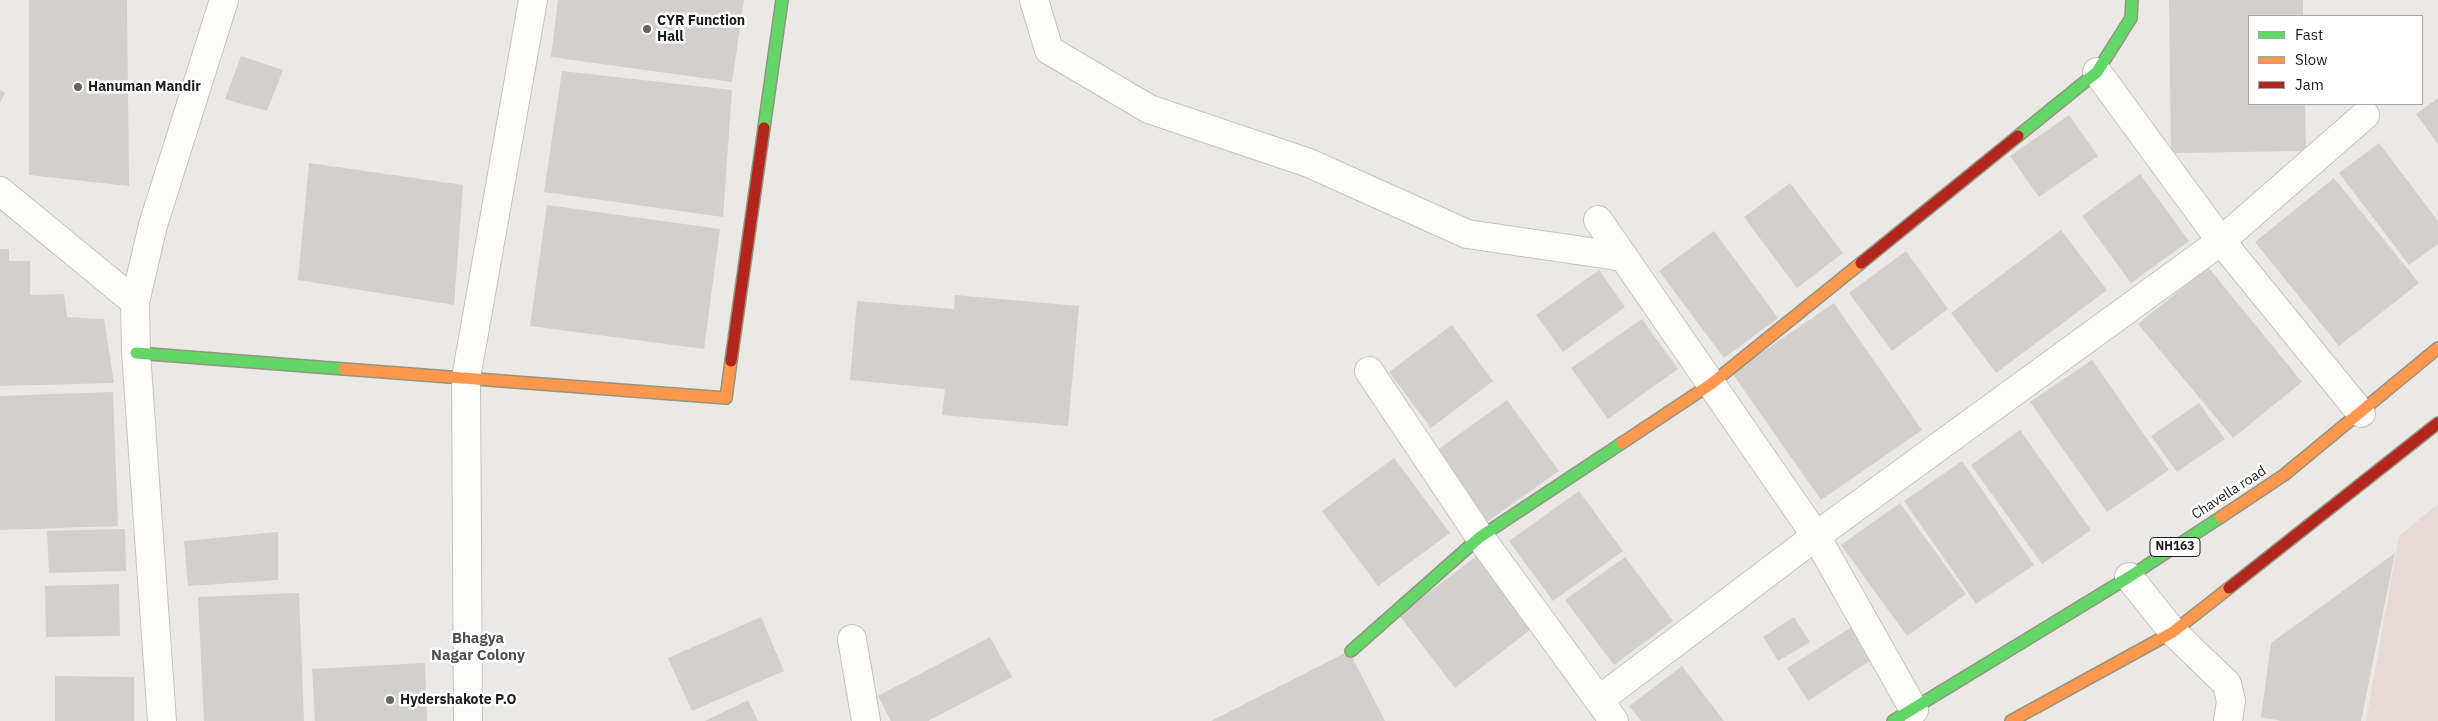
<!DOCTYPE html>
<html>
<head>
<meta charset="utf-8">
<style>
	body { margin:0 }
	#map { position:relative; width:2438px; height:721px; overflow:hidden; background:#ebe9e6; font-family:"IBM Plex Sans",sans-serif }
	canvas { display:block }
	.legend { position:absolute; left:2248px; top:15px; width:175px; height:90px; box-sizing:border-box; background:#fff; border:1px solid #a5a5a5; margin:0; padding:6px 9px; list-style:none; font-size:15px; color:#1d1d1d }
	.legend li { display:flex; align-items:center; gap:10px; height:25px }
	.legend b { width:25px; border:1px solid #a5a5a5 }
</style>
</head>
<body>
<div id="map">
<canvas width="2438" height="721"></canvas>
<ul class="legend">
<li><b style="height:6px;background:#63d668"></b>Fast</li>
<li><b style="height:6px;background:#ff974d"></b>Slow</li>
<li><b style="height:6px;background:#b3261e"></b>Jam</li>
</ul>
</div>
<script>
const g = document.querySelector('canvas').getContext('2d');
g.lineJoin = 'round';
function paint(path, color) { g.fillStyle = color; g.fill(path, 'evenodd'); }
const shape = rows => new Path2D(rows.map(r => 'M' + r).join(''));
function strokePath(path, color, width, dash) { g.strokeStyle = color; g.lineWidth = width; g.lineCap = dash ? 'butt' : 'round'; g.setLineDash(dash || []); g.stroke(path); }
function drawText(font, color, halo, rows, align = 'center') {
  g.font = font + ' "IBM Plex Sans",sans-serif'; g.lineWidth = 5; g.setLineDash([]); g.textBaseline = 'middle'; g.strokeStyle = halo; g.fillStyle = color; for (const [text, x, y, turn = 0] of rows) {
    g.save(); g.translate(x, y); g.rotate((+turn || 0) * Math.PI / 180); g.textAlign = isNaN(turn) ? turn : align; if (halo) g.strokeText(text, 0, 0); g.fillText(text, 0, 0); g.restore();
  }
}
paint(shape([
	[2438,504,2438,721,2366,721,2399,536]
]), '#e5dad6');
paint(shape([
	[29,0,127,0,129,186,29,175],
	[558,0,744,0,732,82,551,57],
	[2169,0,2303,0,2303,16,2249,16,2249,104,2305,104,2306,151,2171,153],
	[241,56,283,70,267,111,225,99],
	[562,71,732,90,723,217,544,192],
	[0,90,5,93,0,103],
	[2438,98,2438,144,2416,114],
	[2069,115,2098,156,2039,197,2010,156],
	[2379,143,2438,221,2438,244,2409,265,2339,173],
	[309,163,463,185,454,305,298,280],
	[2140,174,2189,241,2131,283,2082,216],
	[2334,178,2419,283,2339,346,2255,242],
	[1790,183,1843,253,1797,288,1744,217],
	[547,205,720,229,704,349,530,326],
	[2061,230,2107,290,1996,373,1951,313],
	[1714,231,1778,318,1724,358,1659,271],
	[0,249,9,249,9,261,30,261,30,295,64,294,67,317,104,319,114,383,0,386],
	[1906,251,1948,309,1892,351,1849,293],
	[2208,267,2302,382,2233,438,2138,324],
	[1599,270,1625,307,1563,352,1536,315],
	[955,295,1079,306,1068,426,942,415,945,389,850,380,857,301,954,309],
	[1834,303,1922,430,1821,500,1732,373],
	[1642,319,1678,369,1608,419,1571,368],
	[1452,325,1493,381,1431,428,1389,372],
	[2092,360,2169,470,2107,512,2030,402],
	[113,392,118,526,0,530,0,396],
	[1507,400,1559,471,1481,526,1430,455],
	[2199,403,2225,439,2177,472,2151,436],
	[2020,430,2091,530,2042,564,1971,465],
	[1394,458,1450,533,1378,586,1322,511],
	[1962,461,2034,565,1976,604,1904,501],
	[1579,491,1623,551,1553,601,1509,541],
	[1900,503,1966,594,1907,636,1841,545],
	[125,529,126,571,49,573,47,531],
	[278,532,278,580,188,586,184,541],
	[2395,553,2361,721,2281,721,2261,717,2271,643],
	[1478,555,1534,627,1455,688,1399,615],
	[1625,557,1673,621,1614,665,1565,600],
	[119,584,120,636,46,637,45,586],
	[299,593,304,721,204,721,198,597],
	[761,617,784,671,692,711,668,658],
	[1794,617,1810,642,1778,661,1763,637],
	[1858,623,1879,655,1808,701,1787,668],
	[990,637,1012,677,928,721,891,721,878,696],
	[1349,651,1385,721,1211,721],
	[425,663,427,721,315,721,312,669],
	[1682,666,1724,721,1641,721,1629,706],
	[55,676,134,677,134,721,55,721],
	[748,700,758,721,705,721]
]), '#d2cfcd');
const street = shape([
	[1034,0,1049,50,1149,109,1309,163,1467,234,1624,257],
	[2097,72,2221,241,2361,413],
	[0,191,135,302],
	[1598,220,1816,536,1914,710],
	[1369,371,1480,537,1614,721],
	[2129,577,2173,632,2227,684,2231,701,2228,721],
	[852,639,866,721],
	[1599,700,1816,536,2221,241,2365,115],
	[162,721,136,353,135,302,153,225,224,0],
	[468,721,466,378,533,0]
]);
const fast = shape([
	[764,128,782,0],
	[2018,136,2097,72,2131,18,2132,0],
	[136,353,344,369],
	[1351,651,1480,537,1622,443],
	[1893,721,2129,577,2221,517]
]);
const slow = shape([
	[344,369,726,398,731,361],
	[1622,443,1711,384,1861,263],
	[2221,517,2284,475,2438,348],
	[2011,721,2173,632,2229,588]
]);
const jam = shape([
	[1861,263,2018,136],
	[731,361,764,128],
	[2229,588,2438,423]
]);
strokePath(street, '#c4c3c2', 30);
strokePath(fast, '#94947f', 14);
strokePath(slow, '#94947f', 14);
strokePath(jam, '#94947f', 14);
strokePath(street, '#fcfcfb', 28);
strokePath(fast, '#63d668', 11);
strokePath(slow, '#ff974d', 11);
strokePath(jam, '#b3261e', 11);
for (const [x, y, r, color] of [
	[647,29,5,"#656463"],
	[78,87,5,"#656463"],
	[390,700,5,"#656463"]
]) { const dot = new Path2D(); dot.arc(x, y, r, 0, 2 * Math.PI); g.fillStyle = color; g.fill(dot); strokePath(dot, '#fff', 2); }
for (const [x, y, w] of [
	[2175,547,50]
]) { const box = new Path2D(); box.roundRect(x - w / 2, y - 9.5, w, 19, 4); g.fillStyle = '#fff'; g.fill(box); strokePath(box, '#1d1d1d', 1); }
drawText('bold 12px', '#1d1d1d', null, [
	["NH163",2175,547]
]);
drawText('bold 14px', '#1d1d1d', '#fff', [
	["CYR Function",657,21],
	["Hall",657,37],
	["Hanuman Mandir",88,87],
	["Hydershakote P.O",400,700]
], 'left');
drawText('14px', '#1d1d1d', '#fff', [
	["Chavella road",2229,493,-33]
]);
drawText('bold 15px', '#505050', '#fff', [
	["Bhagya",478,639],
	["Nagar Colony",478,656]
]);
</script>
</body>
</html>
